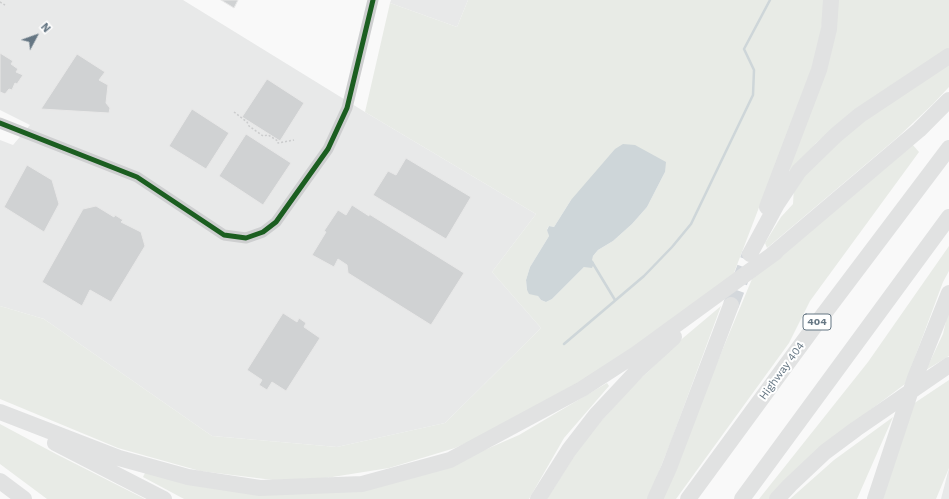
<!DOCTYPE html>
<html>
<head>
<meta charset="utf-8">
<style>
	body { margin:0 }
	#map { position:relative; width:949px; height:499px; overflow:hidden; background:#f9f9f9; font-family:"Work Sans",sans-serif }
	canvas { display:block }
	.north { position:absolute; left:16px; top:16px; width:40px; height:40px; -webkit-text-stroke:3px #fff; paint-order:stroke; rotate:49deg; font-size:11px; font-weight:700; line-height:16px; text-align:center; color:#657683 }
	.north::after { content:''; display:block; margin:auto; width:14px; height:18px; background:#657683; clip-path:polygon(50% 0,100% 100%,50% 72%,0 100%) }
</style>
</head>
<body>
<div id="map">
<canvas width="949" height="499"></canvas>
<div class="north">N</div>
</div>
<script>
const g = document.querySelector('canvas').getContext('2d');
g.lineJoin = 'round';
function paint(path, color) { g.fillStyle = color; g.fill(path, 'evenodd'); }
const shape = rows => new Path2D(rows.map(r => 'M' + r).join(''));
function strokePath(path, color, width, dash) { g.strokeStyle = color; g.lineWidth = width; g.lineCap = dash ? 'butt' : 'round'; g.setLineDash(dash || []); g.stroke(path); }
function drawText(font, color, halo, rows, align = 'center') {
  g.font = font + ' "Work Sans",sans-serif'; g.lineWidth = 4; g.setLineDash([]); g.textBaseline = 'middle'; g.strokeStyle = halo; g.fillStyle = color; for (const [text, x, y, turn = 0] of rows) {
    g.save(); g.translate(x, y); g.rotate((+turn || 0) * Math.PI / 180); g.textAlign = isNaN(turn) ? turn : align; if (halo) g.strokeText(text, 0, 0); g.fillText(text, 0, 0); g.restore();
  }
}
paint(shape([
	[0,0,183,0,365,112,536,214,492,272,541,328,445,423,337,447,212,436,44,319,0,306,0,140,13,145,30,125,0,110],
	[391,0,468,0,457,27,390,3],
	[949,468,949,499,941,499]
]), '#e8e9e9');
paint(shape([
	[468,0,825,0,820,38,812,69,732,278,657,333,522,418,455,448,389,468,326,478,273,480,200,471,118,448,0,399,0,306,44,319,212,436,337,447,445,423,541,328,492,272,536,214,365,112,390,3,457,27],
	[665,172,647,207,632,224,613,241,598,250,593,256,591,260,552,299,546,302,541,300,538,296,527,290,526,280,530,267,549,236,547,229,549,226,554,227,571,200],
	[837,0,949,0,949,48,851,114,816,143,793,171,786,168],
	[949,60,949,87,933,104,898,137,767,248,765,243,781,217,793,204,794,186,856,123],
	[912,144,919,152,810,301,789,343,676,499,660,499,752,279],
	[949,246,949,271,943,282,905,384,829,441,788,477,769,499,759,499,868,362],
	[721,306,670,444,648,499,547,499,576,453,601,421,634,385,683,338],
	[949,308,949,356,926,370,943,334],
	[949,380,949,468,936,499,883,499,913,404],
	[607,383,609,386,564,438,529,499,184,499,143,477,145,473,354,488,473,455,519,435],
	[893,417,857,499,790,499,834,460],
	[0,424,56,454,145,499,47,499,0,464]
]), '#e8ebe6');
paint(shape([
	[623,144,635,145,666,162,665,172,647,207,632,224,613,241,598,250,593,256,592,260,594,263,592,268,584,267,552,299,546,302,541,300,538,296,529,294,527,290,526,280,530,267,549,236,547,230,549,226,554,227,571,200,615,149]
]), '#ced6d9');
strokePath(shape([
	[592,262,615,300],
	[564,344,644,276,672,247,691,224,753,95,754,70,744,49,770,0]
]), '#ced6d9', 2.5);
const building = shape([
	[221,0,238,0,234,8,221,0],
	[0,53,13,61,11,64,18,69,16,72,23,75,17,84,15,83,12,90,9,89,5,94,0,92,0,53],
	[77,54,105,72,99,80,108,85,106,103,110,108,109,113,41,109,77,54],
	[267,79,304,103,280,141,242,117,267,79],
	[192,109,229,133,206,169,169,146,192,109],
	[246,134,291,163,263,205,219,176,246,134],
	[406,158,471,197,446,239,373,195,388,171,396,175,406,158],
	[27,165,52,180,59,204,44,232,4,207,27,165],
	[352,205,369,216,369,214,464,273,431,325,348,273,347,265,338,259,334,267,312,255,326,232,324,231,338,210,346,215,352,205],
	[96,206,114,217,115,215,123,220,121,222,141,232,145,246,111,302,90,290,82,306,42,282,83,209,96,206],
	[283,313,297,322,299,318,306,323,304,327,320,338,286,391,272,382,267,390,259,385,262,380,247,370,283,313]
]);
paint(building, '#d0d2d3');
strokePath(building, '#e8e8e8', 1);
strokePath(shape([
	[731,305,750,254]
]), '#d4d8dc', 16, [16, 8]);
strokePath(shape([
	[0,2,5,5],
	[234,112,247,122,249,126,263,136,268,135,278,141,278,143,294,140]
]), '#cbcccd', 1.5, [2, 2]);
strokePath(shape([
	[0,123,137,177,224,235,246,238,263,232,276,222,328,149,347,108,373,0]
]), '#cecfd0', 11);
strokePath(shape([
	[767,207,819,70,829,29,831,0],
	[750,254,777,204,799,171,836,135,860,115,949,56],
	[768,258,919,130,949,100],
	[0,412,119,458,188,477,260,488,362,484,450,460,582,389,636,354,776,252],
	[55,443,164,499],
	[0,481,24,499],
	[538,499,569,450,596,415,638,370,674,337],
	[655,499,669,468,731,305],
	[688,499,817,323,949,148],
	[742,499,949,217],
	[777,499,790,485,825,452,856,429,949,365],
	[875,499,915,378,949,293]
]), '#e1e2e2', 16);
strokePath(shape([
	[0,123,137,177,224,235,246,238,263,232,276,222,328,149,347,108,373,0]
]), '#1b5e20', 5);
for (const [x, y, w] of [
	[817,322,28]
]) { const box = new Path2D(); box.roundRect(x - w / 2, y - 8, w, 16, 3); g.fillStyle = '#fff'; g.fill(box); strokePath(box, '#657683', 1); }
drawText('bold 10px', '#657683', null, [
	["404",817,322]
]);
drawText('11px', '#657683', '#fff', [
	["Highway 404",782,371,-54]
]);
</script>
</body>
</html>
